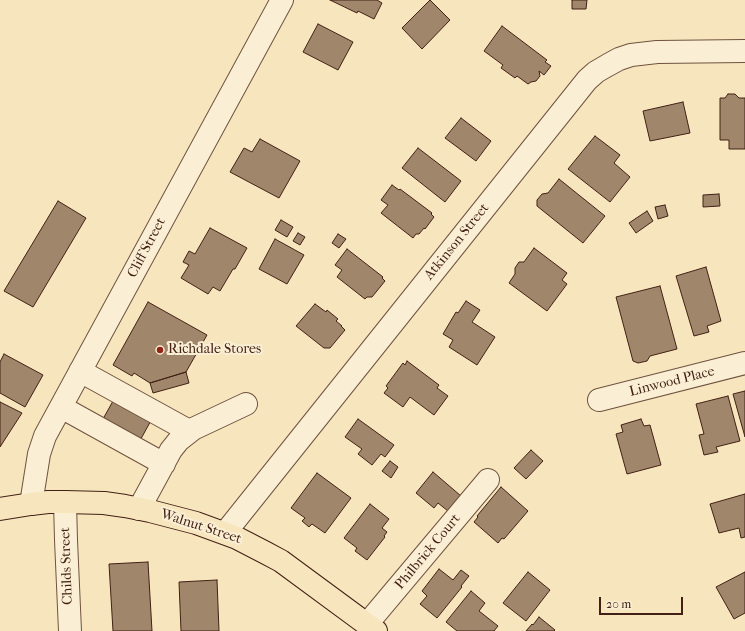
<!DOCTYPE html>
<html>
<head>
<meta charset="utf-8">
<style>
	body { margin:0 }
	#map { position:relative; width:745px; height:631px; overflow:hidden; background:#f7e6bd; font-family:"IM FELL French Canon",serif }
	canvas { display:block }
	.scale { position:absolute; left:599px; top:597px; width:84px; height:18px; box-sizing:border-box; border:2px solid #422015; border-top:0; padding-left:5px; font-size:12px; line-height:14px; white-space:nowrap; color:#422015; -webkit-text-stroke:3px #faefd4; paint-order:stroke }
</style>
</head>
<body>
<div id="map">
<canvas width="745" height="631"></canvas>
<div class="scale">20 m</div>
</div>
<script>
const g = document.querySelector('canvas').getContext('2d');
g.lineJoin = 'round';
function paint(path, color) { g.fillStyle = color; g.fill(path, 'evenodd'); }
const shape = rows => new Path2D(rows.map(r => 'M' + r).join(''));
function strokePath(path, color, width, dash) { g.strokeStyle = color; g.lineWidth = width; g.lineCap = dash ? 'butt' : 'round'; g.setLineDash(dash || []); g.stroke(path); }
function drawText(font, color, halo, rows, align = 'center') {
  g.font = font + ' "IM FELL French Canon",serif'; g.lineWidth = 4; g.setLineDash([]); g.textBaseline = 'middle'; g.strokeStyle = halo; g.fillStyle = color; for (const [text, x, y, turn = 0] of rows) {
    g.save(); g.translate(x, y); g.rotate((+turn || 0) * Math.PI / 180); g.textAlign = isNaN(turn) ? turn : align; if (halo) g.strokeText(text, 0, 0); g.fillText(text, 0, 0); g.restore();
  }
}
const building = shape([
	[330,0,377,0,382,3,374,19,358,11,357,13,330,0],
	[430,0,450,20,422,49,402,28,430,0],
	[572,0,587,0,586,9,572,9,572,0],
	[318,24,353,42,338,70,303,52,318,24],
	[502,26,547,60,545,62,551,66,544,75,539,71,540,76,536,81,531,82,528,84,517,76,515,78,501,68,503,65,484,51,502,26],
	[728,94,735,94,739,98,745,98,745,149,729,149,729,140,720,140,720,98,725,98,728,94],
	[683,102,690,133,650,141,643,111,683,102],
	[461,118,491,141,476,161,445,138,461,118],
	[595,136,620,155,614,163,630,177,610,202,568,169,595,136],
	[260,139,300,161,279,198,230,172,244,148,252,152,260,139],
	[418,148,461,181,445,202,402,168,418,148],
	[559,179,605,216,583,243,537,206,537,200,542,194,548,193,559,179],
	[392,185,399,190,400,189,432,213,431,214,434,217,425,229,424,228,419,234,416,234,413,238,381,213,388,205,381,200,392,185],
	[719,194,720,206,703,207,703,195,719,194],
	[58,201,86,218,33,307,4,291,58,201],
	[665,205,668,216,658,219,655,207,665,205],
	[647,211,653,221,636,233,629,223,647,211],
	[281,220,293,227,287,237,275,230,281,220],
	[210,228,247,248,235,269,233,269,220,291,213,287,208,294,181,278,189,265,183,262,189,251,195,254,210,228],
	[298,233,305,237,300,245,293,241,298,233],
	[338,234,346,239,339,248,332,243,338,234],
	[275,239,304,255,287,284,259,269,275,239],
	[534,248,567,273,562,280,567,284,547,311,509,283,515,274,515,268,519,262,524,262,534,248],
	[347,249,383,277,382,278,385,281,372,297,367,297,365,299,337,277,342,270,335,265,347,249],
	[706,267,721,321,707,326,709,332,694,336,676,276,706,267],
	[660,286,677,349,650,356,647,361,638,363,633,361,616,297,660,286],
	[466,301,480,310,472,322,495,337,477,365,449,347,453,340,443,334,456,312,458,313,466,301],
	[148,302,207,335,186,372,150,383,134,373,132,376,113,365,148,302],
	[315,304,326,312,327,310,338,319,336,321,342,326,341,326,345,330,330,348,324,348,296,326,315,304],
	[4,354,43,375,25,407,0,393,0,362,4,354],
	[407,361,439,385,437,388,448,396,434,415,410,397,403,407,384,393,388,388,386,386,403,363,405,365,407,361],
	[186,372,189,383,153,393,150,383,186,372],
	[122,385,159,406,132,455,94,435,122,385],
	[745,391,745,437,733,394,745,391],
	[728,396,740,441,716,447,718,452,704,455,699,435,704,434,696,404,728,396],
	[0,402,22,413,0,447,0,402],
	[358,419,394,445,385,457,381,454,372,465,358,454,362,449,345,437,358,419],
	[641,419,644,426,650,425,661,465,627,474,616,434,623,432,621,425,641,419],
	[531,450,543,461,526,479,514,468,531,450],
	[390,461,398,467,391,478,382,471,390,461],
	[433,472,461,496,448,511,438,503,434,508,416,493,433,472],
	[317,473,351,498,325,533,312,524,309,527,302,521,305,518,291,508,317,473],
	[501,487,528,511,504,539,502,538,498,543,474,522,478,517,477,516,501,487],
	[745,494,745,537,741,538,739,528,719,533,710,504,745,494],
	[370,504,389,519,382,528,387,532,384,536,385,537,367,560,355,551,357,548,344,538,370,504],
	[148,562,152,631,113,631,109,564,148,562],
	[439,569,453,580,461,570,469,576,461,586,462,587,437,618,420,604,427,596,422,591,439,569],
	[528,572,550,590,526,621,503,603,528,572],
	[745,572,745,613,734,619,716,587,745,572],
	[217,580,219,631,181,631,179,582,217,580],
	[471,591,485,603,479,611,498,626,494,631,457,631,446,622,471,591],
	[539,617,555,630,554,631,526,631,532,624,533,625,539,617]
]);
paint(building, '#a0876c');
strokePath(building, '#422015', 1);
const minor = shape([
	[80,371,189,431],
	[599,400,745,363],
	[61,407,164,464],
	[65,502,66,540,70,631],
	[31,504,39,454,45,436,282,0],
	[139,509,171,450,179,440,193,429,246,404],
	[225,533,587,80,596,72,608,65,619,59,631,55,657,52,745,51],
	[367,624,488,480]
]);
const major = shape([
	[0,509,31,504,48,502,65,502,104,503,125,506,150,511,196,523,237,538,266,553,281,561,376,631]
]);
strokePath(minor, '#6f523f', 24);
strokePath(major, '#422015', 24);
strokePath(minor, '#faefd4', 22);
strokePath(major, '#f7e6bd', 22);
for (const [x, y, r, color] of [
	[160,350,4,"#8f2418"]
]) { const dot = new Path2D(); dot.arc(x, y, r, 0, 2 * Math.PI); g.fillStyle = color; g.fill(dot); strokePath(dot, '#faefd4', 1.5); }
drawText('14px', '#422015', '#faefd4', [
	["Atkinson Street",457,242,-51],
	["Cliff Street",147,248,-62],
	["Linwood Place",672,382,-14],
	["Walnut Street",201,527,18],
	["Philbrick Court",428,552,-50],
	["Childs Street",67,566,-92]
]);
drawText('14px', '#422015', '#faefd4', [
	["Richdale Stores",168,350]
], 'left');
</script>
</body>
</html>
